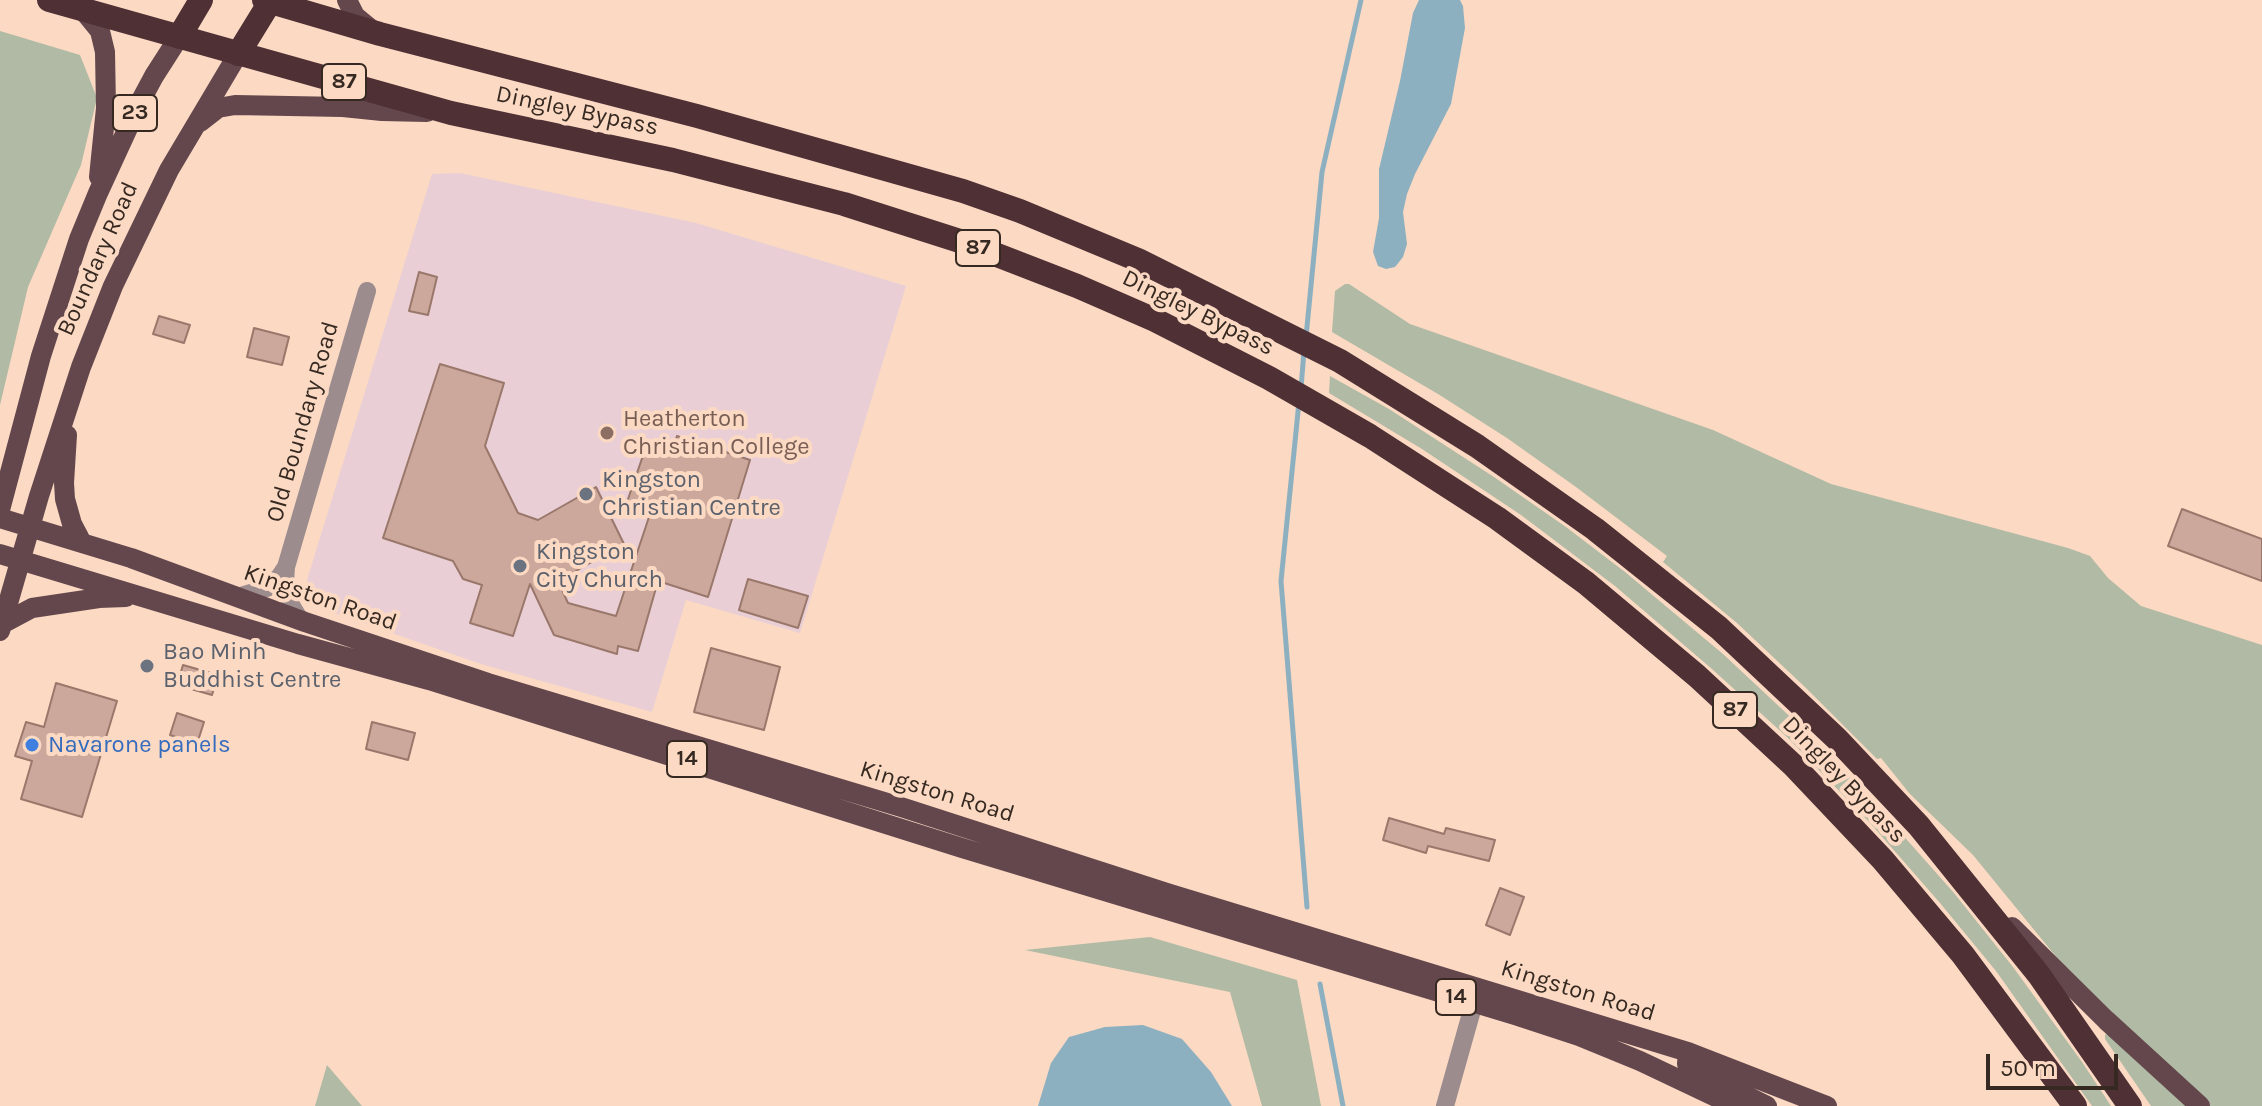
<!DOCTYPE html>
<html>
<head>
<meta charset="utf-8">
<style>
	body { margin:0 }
	#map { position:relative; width:2262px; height:1106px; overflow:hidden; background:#fbd9c3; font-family:Karla,sans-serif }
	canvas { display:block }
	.scale { position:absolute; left:1986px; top:1054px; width:132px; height:36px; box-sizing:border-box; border:4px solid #362921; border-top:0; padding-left:10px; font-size:24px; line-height:28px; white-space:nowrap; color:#362921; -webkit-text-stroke:6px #fbd9c3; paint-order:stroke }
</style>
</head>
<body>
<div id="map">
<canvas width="2262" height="1106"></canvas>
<div class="scale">50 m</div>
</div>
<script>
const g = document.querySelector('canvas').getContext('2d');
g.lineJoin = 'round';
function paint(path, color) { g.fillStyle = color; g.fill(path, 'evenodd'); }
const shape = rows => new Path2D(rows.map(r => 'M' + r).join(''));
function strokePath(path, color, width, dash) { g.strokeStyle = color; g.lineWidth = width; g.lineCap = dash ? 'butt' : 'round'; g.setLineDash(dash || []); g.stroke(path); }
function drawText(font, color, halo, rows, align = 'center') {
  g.font = font + ' Karla,sans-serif'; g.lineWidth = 8; g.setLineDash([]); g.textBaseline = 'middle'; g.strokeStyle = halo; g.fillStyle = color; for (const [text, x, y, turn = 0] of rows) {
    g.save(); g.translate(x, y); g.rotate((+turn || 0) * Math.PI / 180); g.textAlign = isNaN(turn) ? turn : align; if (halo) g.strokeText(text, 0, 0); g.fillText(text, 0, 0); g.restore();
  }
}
paint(shape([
	[460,173,696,223,906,286,800,633,686,600,652,712,481,664,317,607,307,580,432,174]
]), '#e9cfd5');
paint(shape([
	[0,31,80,55,97,98,81,165,28,287,0,405],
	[1345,284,1349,284,1410,324,1713,430,1831,484,2068,548,2090,556,2108,578,2141,606,2262,645,2262,1106,2208,1106,2071,975,1973,855,1910,794,1881,758,1877,759,1806,688,1737,623,1663,562,1667,556,1576,487,1507,438,1438,394,1332,332,1335,291],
	[1330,376,1389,409,1494,477,1566,527,1625,572,1723,654,1800,726,1885,815,1954,893,2013,967,2082,1062,2111,1106,2092,1106,1996,971,1940,903,1871,824,1788,738,1712,669,1615,586,1521,515,1422,449,1329,393],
	[1150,937,1297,980,1321,1106,1262,1106,1230,992,1025,950],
	[2108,1033,2186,1106,2151,1106,2105,1039,2105,1035],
	[327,1065,362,1106,315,1106]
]), '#b0baa4');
paint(shape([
	[1419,0,1460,0,1463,6,1465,28,1451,104,1415,174,1407,194,1403,212,1407,244,1403,257,1395,267,1386,269,1378,266,1373,252,1379,218,1379,169,1400,81,1413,13],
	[1143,1025,1182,1039,1211,1072,1232,1106,1038,1106,1051,1063,1069,1037,1105,1027]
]), '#8db0c0');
strokePath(shape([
	[1306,337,1322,172,1361,0],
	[1301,388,1304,351],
	[1299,402,1281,581,1307,907],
	[1320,984,1343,1106]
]), '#8db0c0', 5);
const building = shape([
	[419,272,437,277,428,315,409,311,419,272],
	[159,316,190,325,184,343,153,334,159,316],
	[254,328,289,337,282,365,247,357,254,328],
	[440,364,504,383,485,446,518,513,538,520,596,487,624,544,558,581,568,603,616,616,652,508,627,502,648,441,672,451,677,436,750,460,708,597,658,581,638,651,618,646,617,654,554,635,530,584,513,636,470,623,482,585,463,579,453,561,383,538,440,364],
	[2182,509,2262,539,2262,581,2168,546,2182,509],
	[748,579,808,596,798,628,739,610,748,579],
	[711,648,780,667,764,730,694,712,711,648],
	[183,665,218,675,212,695,177,685,183,665],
	[56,683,117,701,82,817,21,799,32,761,15,756,26,722,44,727,56,683],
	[177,713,204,722,197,744,170,735,177,713],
	[372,722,415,733,408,760,366,749,372,722],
	[1389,818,1444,834,1446,828,1495,840,1489,861,1428,846,1426,853,1383,840,1389,818],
	[1500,888,1524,897,1510,935,1486,925,1500,888]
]);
paint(building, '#cba89b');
strokePath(building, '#9a776b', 2);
strokePath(shape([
	[237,597,267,588,280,576,286,567],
	[300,620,291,605,288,594,285,582,286,567,367,291],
	[1445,1106,1474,1003]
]), '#9c8c8e', 18);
strokePath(shape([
	[347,0,355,16,372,30],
	[82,9,100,31,105,52,106,108,99,177],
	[200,122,218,108,235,105,343,107,382,111,427,112],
	[67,435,64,483,65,499,72,524,82,543],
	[0,510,41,356,79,239,98,193,139,104,154,76,179,37],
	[0,518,131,558,305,622,488,683,901,807,1167,893,1688,1052,1827,1106],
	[0,554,298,644,429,680,962,848,1518,1016,1579,1036,1640,1061,1735,1106],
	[2,624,32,608,99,598,126,597],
	[0,631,39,496,81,367,113,286,169,170,238,54],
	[2012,927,2106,1020,2200,1106],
	[1688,1052,1687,1064,1690,1068,1767,1106]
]), '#63474c', 20);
strokePath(shape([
	[49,0,451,113,673,160,844,204,966,243,1077,286,1155,320,1269,378,1370,436,1497,518,1586,583,1697,676,1794,766,1883,860,1963,955,2075,1106],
	[264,0,380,34,697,116,963,191,1020,211,1138,260,1340,361,1477,446,1595,529,1719,628,1837,739,1919,826,2039,975,2130,1106],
	[179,37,201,0],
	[238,54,270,2]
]), '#4e3035', 24);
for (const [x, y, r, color] of [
	[607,433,8,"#8d6e63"],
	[586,494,8,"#6b7280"],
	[520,566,8,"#6b7280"],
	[147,666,8,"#6b7280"],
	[32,745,8,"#3f7fe0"]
]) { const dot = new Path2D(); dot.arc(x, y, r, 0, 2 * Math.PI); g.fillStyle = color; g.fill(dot); strokePath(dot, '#fbd9c3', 3); }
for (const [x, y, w] of [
	[344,82,44],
	[135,113,44],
	[978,248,44],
	[1735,710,44],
	[687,759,40],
	[1456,997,40]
]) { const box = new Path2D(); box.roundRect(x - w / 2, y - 18, w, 36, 6); g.fillStyle = '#fbd9c3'; g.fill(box); strokePath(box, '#362921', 2); }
drawText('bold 22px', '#362921', null, [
	["87",344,82],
	["23",135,113],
	["87",978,248],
	["87",1735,710],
	["14",687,759],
	["14",1456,997]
]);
drawText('24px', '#362921', '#fbd9c3', [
	["Dingley Bypass",577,111,12],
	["Boundary Road",98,259,-66],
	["Dingley Bypass",1198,313,26],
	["Old Boundary Road",303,422,-74],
	["Kingston Road",320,598,19],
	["Dingley Bypass",1844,780,46],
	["Kingston Road",937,792,17],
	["Kingston Road",1578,991,17]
]);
drawText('24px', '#785e54', '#fbd9c3', [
	["Heatherton",623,419],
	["Christian College",623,447]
], 'left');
drawText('24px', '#5b616d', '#fbd9c3', [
	["Kingston",602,480],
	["Christian Centre",602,508],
	["Kingston",536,552],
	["City Church",536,580],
	["Bao Minh",163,652],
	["Buddhist Centre",163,680]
], 'left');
drawText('24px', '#366cbe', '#fbd9c3', [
	["Navarone panels",48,745]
], 'left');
</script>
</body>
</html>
